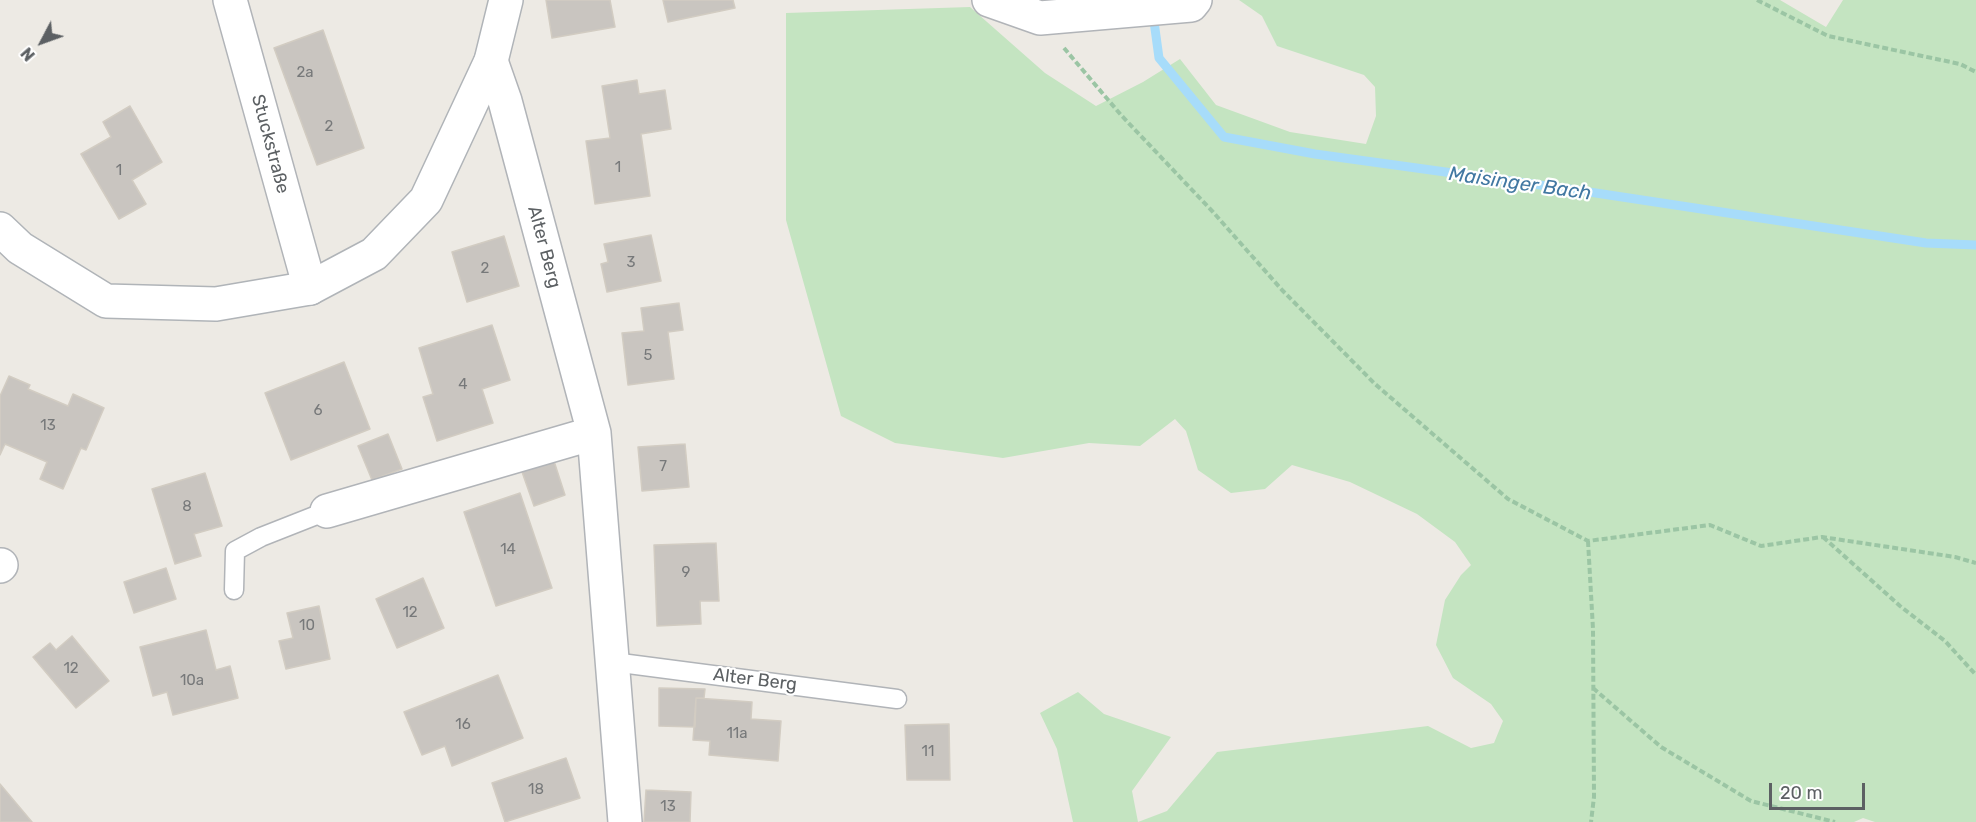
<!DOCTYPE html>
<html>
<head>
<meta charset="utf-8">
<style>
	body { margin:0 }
	#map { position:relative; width:1976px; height:822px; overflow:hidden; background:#edeae4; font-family:Rubik,sans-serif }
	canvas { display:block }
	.north { position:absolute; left:12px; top:12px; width:60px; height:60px; -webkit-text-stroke:4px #fff; paint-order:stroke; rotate:229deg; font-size:16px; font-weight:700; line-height:24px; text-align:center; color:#5c6063 }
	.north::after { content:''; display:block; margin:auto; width:21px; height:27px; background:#5c6063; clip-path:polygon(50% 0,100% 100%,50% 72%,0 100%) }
	.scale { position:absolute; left:1769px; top:783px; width:96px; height:27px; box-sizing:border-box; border:3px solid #5c6063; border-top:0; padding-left:8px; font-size:18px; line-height:21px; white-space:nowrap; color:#5c6063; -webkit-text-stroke:4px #fff; paint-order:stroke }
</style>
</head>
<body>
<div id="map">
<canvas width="1976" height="822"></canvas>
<div class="north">N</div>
<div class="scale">20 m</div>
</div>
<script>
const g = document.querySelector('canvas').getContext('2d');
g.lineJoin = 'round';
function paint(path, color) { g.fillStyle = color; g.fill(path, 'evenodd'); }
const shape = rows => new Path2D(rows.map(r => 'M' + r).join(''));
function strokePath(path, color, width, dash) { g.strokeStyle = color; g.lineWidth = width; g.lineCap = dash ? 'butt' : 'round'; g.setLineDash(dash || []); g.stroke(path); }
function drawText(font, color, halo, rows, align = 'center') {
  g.font = font + ' Rubik,sans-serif'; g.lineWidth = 4.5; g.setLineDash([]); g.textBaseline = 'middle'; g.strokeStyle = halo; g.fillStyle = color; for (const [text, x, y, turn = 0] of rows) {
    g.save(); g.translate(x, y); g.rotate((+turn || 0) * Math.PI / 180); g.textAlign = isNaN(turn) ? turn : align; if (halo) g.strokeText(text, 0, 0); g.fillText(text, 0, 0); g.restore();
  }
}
paint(shape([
	[1239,0,1780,0,1826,27,1843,0,1976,0,1976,822,1875,822,1863,818,1854,822,1073,822,1057,749,1040,713,1078,692,1104,714,1171,737,1132,791,1138,822,1167,811,1217,752,1428,726,1471,748,1494,743,1503,721,1491,704,1453,678,1436,645,1445,600,1461,575,1471,565,1455,542,1417,514,1350,482,1292,465,1265,489,1231,493,1198,470,1186,431,1175,419,1140,446,1089,443,1003,458,895,443,841,416,786,220,786,13,970,7,1045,73,1096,106,1143,82,1180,59,1216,105,1290,132,1366,144,1376,116,1375,87,1364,75,1277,46,1262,16]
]), '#c4e4c1');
strokePath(shape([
	[1153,14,1159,58,1224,137,1315,154,1576,190,1926,243,1976,245]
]), '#a7dcfa', 9);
const building = shape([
	[546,0,610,0,615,27,552,38,546,0],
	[663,0,733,0,735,8,668,22,663,0],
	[323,30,364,148,317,165,274,48,323,30],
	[637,80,639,94,665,90,671,129,641,134,650,196,595,204,586,141,610,138,602,86,637,80],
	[130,106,162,162,132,180,146,204,119,219,81,154,111,137,103,122,130,106],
	[651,235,661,281,607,292,601,264,608,262,604,244,651,235],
	[504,236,519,286,467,302,452,252,504,236],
	[679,303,683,330,668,332,674,379,628,385,622,333,644,331,641,308,679,303],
	[492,325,510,380,482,389,493,423,437,441,423,397,433,394,419,348,492,325],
	[344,362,370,429,291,460,265,393,344,362],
	[9,376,30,385,28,389,68,406,73,394,104,408,86,450,81,448,63,489,40,479,47,462,5,444,0,455,0,396,9,376],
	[388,434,402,469,372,480,358,446,388,434],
	[685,444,689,487,642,491,638,447,685,444],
	[553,458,565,495,534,506,521,469,553,458],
	[205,473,222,526,194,534,201,556,175,564,152,489,205,473],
	[520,493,552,588,496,606,464,512,520,493],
	[716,543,719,601,700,601,701,624,657,626,654,545,716,543],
	[166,568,176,599,134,613,124,582,166,568],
	[423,578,444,628,397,648,376,599,423,578],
	[319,606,330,659,286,669,279,641,293,638,287,613,319,606],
	[206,630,216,670,230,666,238,698,173,715,167,692,153,696,140,647,206,630],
	[72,636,109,681,76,708,33,657,50,643,56,650,72,636],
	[498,675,523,738,452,766,445,746,422,755,404,712,498,675],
	[659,688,705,689,704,698,696,698,695,727,659,726,659,688],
	[696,698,752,702,751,719,781,721,778,761,709,755,710,741,693,740,696,698],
	[949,724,950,780,907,780,905,725,949,724],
	[566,758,580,798,505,822,492,783,566,758],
	[0,784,32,822,0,822,0,784],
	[646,790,691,792,690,822,644,822,646,790]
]);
paint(building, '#c9c5c0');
strokePath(building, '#d2ccc2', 1.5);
const lane = shape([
	[234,590,235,551,261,537,327,511],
	[613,662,897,699]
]);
const street = shape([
	[230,0,310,288],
	[989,0,1040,18,1191,5,1195,0],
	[491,61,505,101,594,433,625,822],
	[327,511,594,433],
	[0,566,1,565]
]);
const secondary = shape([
	[0,229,20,248,106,301,216,304,310,288,374,254,426,200,491,61,506,0]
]);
strokePath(lane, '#b1b4b8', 21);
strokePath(street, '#b1b4b8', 36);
strokePath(secondary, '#b0b4b8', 36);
strokePath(shape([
	[1757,0,1828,36,1960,64,1976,72],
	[1064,48,1121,115,1213,212,1282,290,1375,384,1508,499,1588,541,1710,525,1761,546,1822,537,1955,557,1976,563],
	[1823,537,1900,606,1945,641,1976,675],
	[1588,541,1593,629,1594,797,1591,822],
	[1593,688,1661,747,1751,801,1835,822]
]), '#9bc5a4', 4, [6, 3]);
strokePath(lane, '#fff', 18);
strokePath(street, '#fff', 33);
strokePath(secondary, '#fff', 33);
drawText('15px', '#77797a', null, [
	["2a",305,73],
	["2",329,127],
	["1",618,168],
	["1",119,171],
	["3",631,263],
	["2",485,269],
	["5",648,356],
	["4",463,385],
	["6",318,411],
	["13",48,426],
	["7",663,467],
	["8",187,507],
	["14",508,550],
	["9",686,573],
	["12",410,613],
	["10",307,626],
	["12",71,669],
	["10a",192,681],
	["16",463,725],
	["11a",737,734],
	["11",928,752],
	["18",536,790],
	["13",668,807]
]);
drawText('18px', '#5c6063', '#fff', [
	["Stuckstraße",270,144,75],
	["Alter Berg",544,247,75],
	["Alter Berg",755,680,7]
]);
drawText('italic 20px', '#4278a2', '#fff', [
	["Maisinger Bach",1520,184,8]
]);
</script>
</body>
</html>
